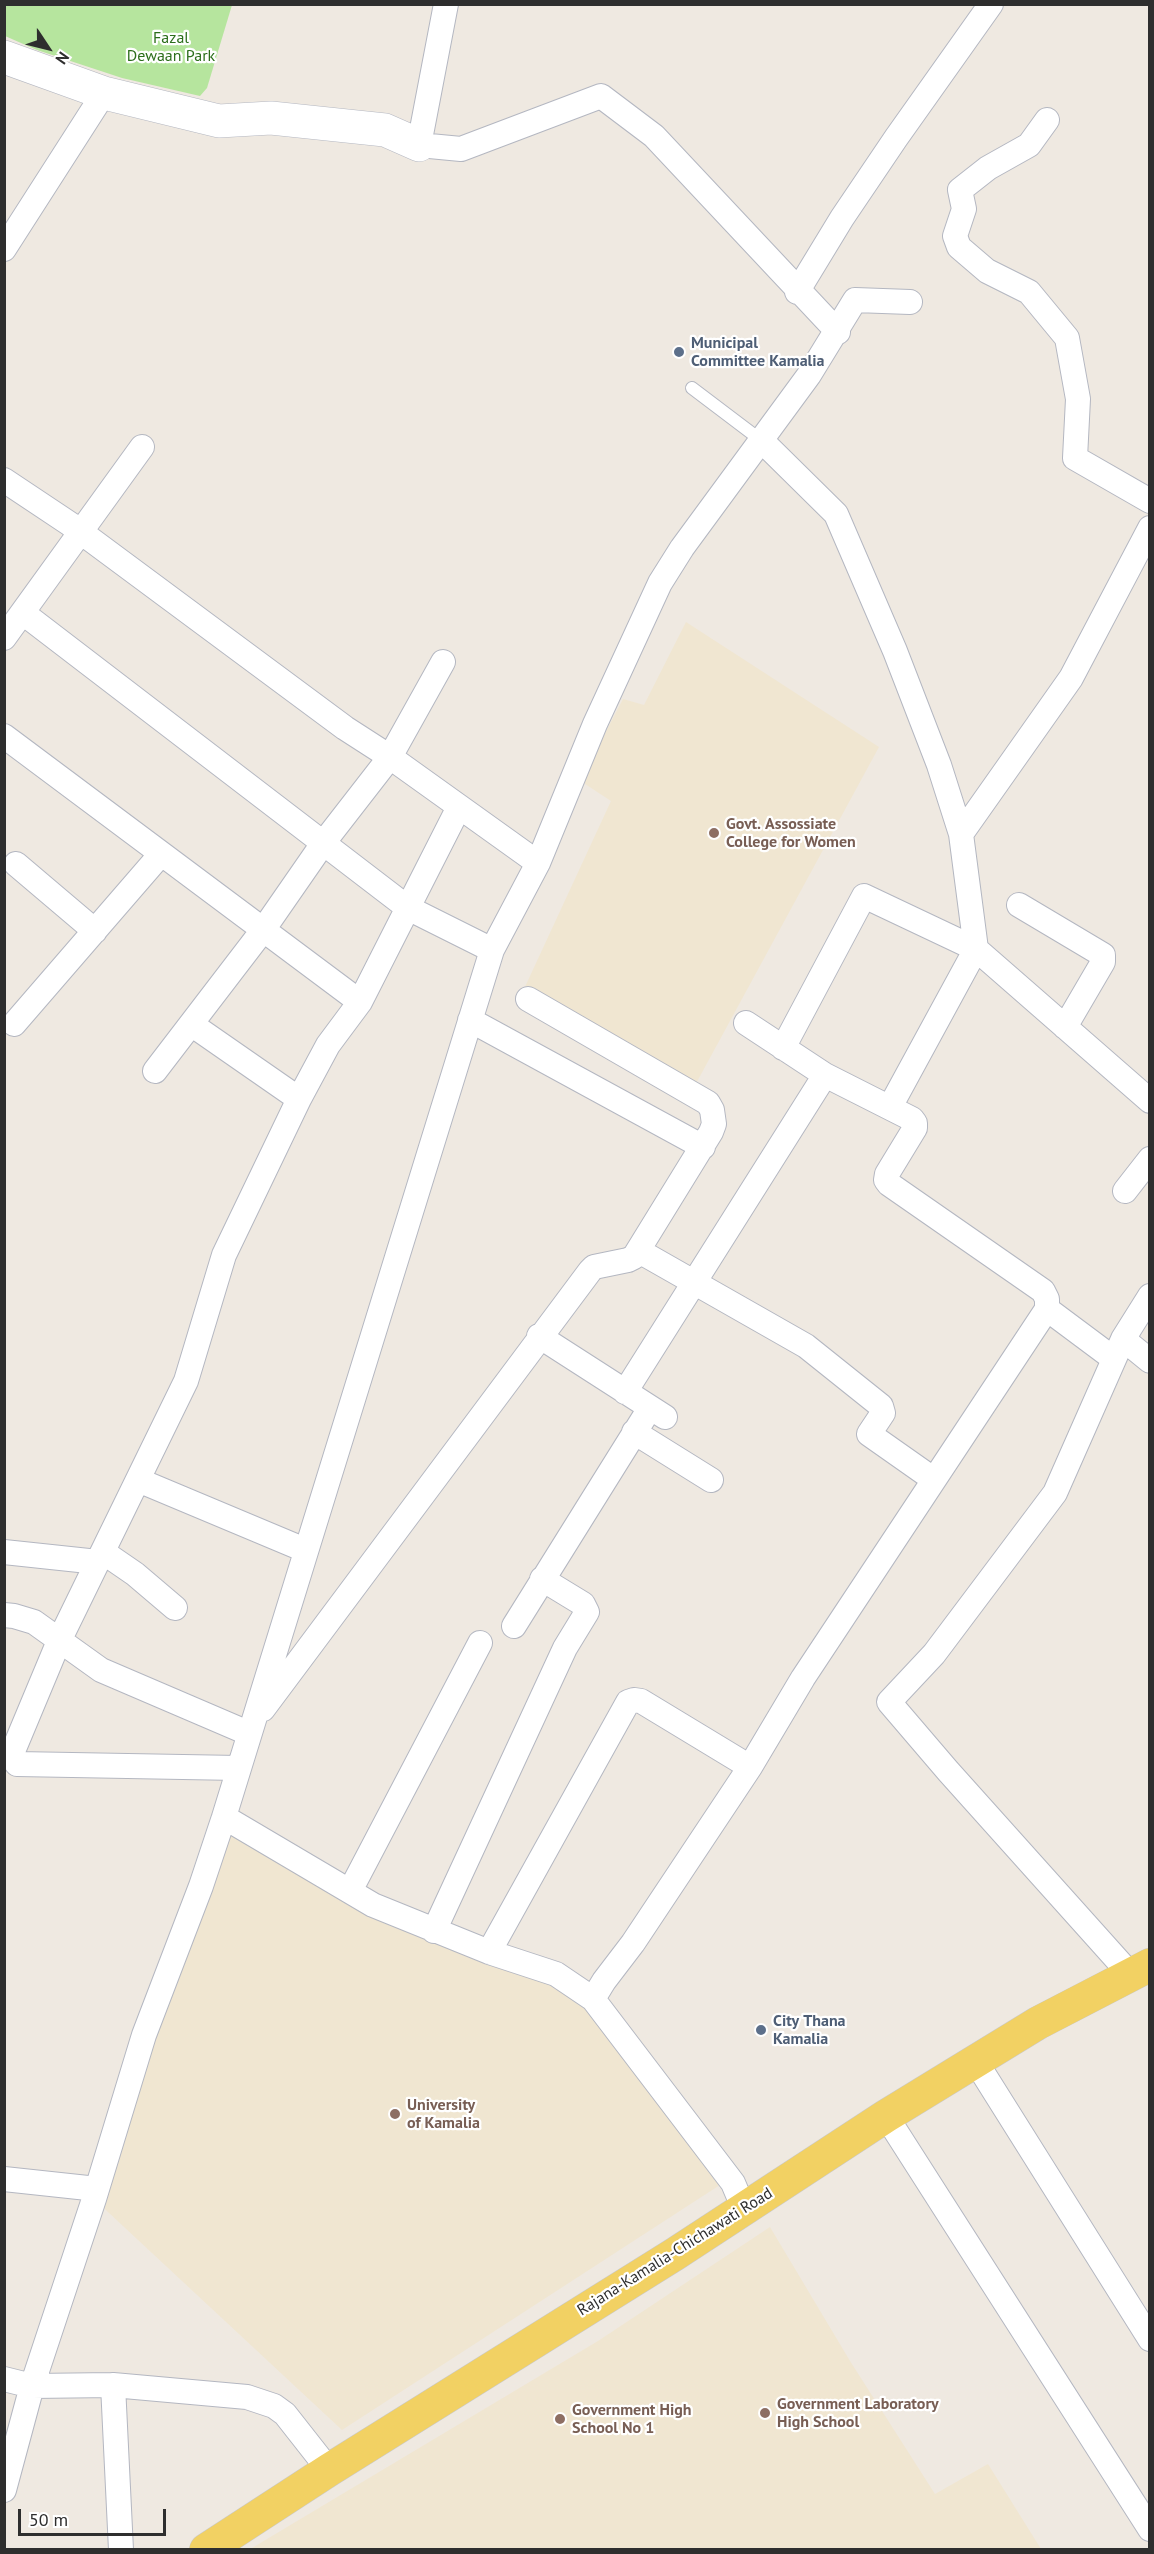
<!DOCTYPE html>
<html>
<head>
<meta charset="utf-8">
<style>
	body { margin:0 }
	#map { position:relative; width:1154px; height:2554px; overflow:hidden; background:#efe9e1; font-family:"PT Sans",sans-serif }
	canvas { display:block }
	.frame { position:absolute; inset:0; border:6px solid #2e2e2e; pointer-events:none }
	.north { position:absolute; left:18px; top:18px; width:60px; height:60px; -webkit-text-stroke:4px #fff; paint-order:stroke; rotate:125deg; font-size:16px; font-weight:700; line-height:24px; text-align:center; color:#2e2e2e }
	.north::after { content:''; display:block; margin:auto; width:21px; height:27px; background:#2e2e2e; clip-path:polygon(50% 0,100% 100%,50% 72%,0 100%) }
	.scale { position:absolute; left:18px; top:2509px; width:148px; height:27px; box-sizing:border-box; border:3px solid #2e2e2e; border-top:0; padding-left:8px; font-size:18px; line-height:21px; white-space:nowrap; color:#2e2e2e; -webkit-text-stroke:4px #fff; paint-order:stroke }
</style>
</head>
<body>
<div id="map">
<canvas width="1154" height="2554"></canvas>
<div class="frame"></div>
<div class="north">N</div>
<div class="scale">50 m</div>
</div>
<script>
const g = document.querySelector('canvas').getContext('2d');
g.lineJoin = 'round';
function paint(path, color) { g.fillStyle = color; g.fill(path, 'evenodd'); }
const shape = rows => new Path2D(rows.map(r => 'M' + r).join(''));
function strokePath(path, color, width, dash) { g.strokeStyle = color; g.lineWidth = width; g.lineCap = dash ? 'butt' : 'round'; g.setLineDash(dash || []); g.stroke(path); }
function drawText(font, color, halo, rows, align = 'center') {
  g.font = font + ' "PT Sans",sans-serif'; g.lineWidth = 4.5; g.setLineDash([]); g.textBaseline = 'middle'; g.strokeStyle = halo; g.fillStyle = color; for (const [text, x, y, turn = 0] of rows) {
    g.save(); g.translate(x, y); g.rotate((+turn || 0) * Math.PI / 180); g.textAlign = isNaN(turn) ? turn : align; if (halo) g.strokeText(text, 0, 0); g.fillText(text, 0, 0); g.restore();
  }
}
paint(shape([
	[686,622,879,747,693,1089,524,989,611,801,582,782,591,760,623,699,644,705],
	[228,1826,551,1981,588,2008,723,2183,342,2430,94,2199],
	[770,2227,850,2361,935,2494,988,2464,1041,2549,252,2548,598,2341]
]), '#f0e6d1');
paint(shape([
	[4,5,5,4,232,5,207,88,200,96,122,78,37,50,5,36]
]), '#b6e59e');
const lane = shape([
	[692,388,762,441]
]);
const street = shape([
	[446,4,419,145,461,149,601,96,654,136,838,332],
	[1047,120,1029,145,988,168,960,190,964,209,955,236,959,247,987,271,1029,292,1067,338,1078,399,1075,458,1150,501],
	[4,249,104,93],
	[797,292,842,218,896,138,991,4],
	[762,441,836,514,895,651,939,765,961,834,976,949,1150,1101],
	[4,480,70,524,345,728,390,757,538,863],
	[23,613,408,908,492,950],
	[4,638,142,447],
	[4,736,360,1002],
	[961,834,1071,678,1150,528],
	[16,864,95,931],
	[1019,905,1103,955,1103,962,1065,1027],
	[470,1020,703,1147],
	[14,1024,161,854],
	[191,1024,299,1099],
	[783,1048,864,896,976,949,890,1107],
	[155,1071,263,930,324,842,390,757,443,662],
	[1125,1191,1150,1159],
	[639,1251,806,1346,881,1406,883,1413,869,1434,933,1479],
	[1047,1309,1114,1359],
	[539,1336,665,1417],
	[1123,1339,1150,1361],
	[625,1392,825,1075],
	[634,1432,711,1480],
	[138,1480,305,1550],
	[4,1552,98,1562],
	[103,1552,135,1574,175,1608],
	[4,1615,14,1616,34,1622,101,1670,248,1733],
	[514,1626,650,1408],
	[263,1709,590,1271,594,1267,628,1260,634,1257,711,1132,714,1124,712,1110,708,1103,528,999],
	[238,1768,17,1764,11,1756,59,1641,186,1381,224,1255,299,1099,328,1045,360,1002,459,807],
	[224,1817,373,1905,489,1952,556,1974,593,1999,733,2183,744,2209],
	[350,1891,480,1643],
	[434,1931,565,1648,587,1612,583,1604,542,1579],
	[489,1952,628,1702,634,1700,641,1701,750,1767],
	[1130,1974,948,1771,889,1702,934,1654,1055,1493,1123,1339,1150,1296],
	[593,1999,604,1981,633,1943,750,1767,803,1678,1047,1309,1047,1299,1043,1291,889,1184,886,1180,887,1174,915,1128,915,1123,912,1119,825,1075,746,1023],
	[976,2062,1150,2339],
	[886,2116,1150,2529],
	[4,2179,97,2189],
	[4,2379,32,2386,113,2385,247,2397,274,2406,285,2414,329,2470],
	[113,2385,121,2550],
	[4,2490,32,2386,94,2199,144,2035,201,1886,224,1817,492,950,538,863,595,724,660,583,682,548,809,375,855,300,910,302]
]);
const secondary = shape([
	[4,57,104,93,219,121,271,118,385,130,419,145]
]);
const primary = shape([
	[206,2550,329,2470,675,2254,886,2116,1038,2023,1150,1965]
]);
strokePath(lane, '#b4b7c1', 14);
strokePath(street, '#b4b7c1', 26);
strokePath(secondary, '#b4b7c1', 34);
strokePath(primary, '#c9c9c9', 34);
strokePath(lane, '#fff', 12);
strokePath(street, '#fff', 24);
strokePath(secondary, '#fff', 33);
strokePath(primary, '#f2d163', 33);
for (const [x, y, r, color] of [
	[679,352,6,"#5c6f8a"],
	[714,833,6,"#8d6e63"],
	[761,2030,6,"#5c6f8a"],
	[395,2114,6,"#8d6e63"],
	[765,2413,6,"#8d6e63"],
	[560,2419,6,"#8d6e63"]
]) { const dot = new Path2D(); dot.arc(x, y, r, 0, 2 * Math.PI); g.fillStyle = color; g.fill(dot); strokePath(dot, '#fff', 2); }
drawText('16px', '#2c6e1b', '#fff', [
	["Fazal",171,38],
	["Dewaan Park",171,56]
]);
drawText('bold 16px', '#4e5e75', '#fff', [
	["Municipal",691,343],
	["Committee Kamalia",691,361],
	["City Thana",773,2021],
	["Kamalia",773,2039]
], 'left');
drawText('bold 16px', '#785e54', '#fff', [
	["Govt. Assossiate",726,824],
	["College for Women",726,842],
	["University",407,2105],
	["of Kamalia",407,2123],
	["Government Laboratory",777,2404],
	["High School",777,2422],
	["Government High",572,2410],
	["School No 1",572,2428]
], 'left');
drawText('16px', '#2e2e2e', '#fff', [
	["Rajana-Kamalia-Chichawati Road",675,2252,-32]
]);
</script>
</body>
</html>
